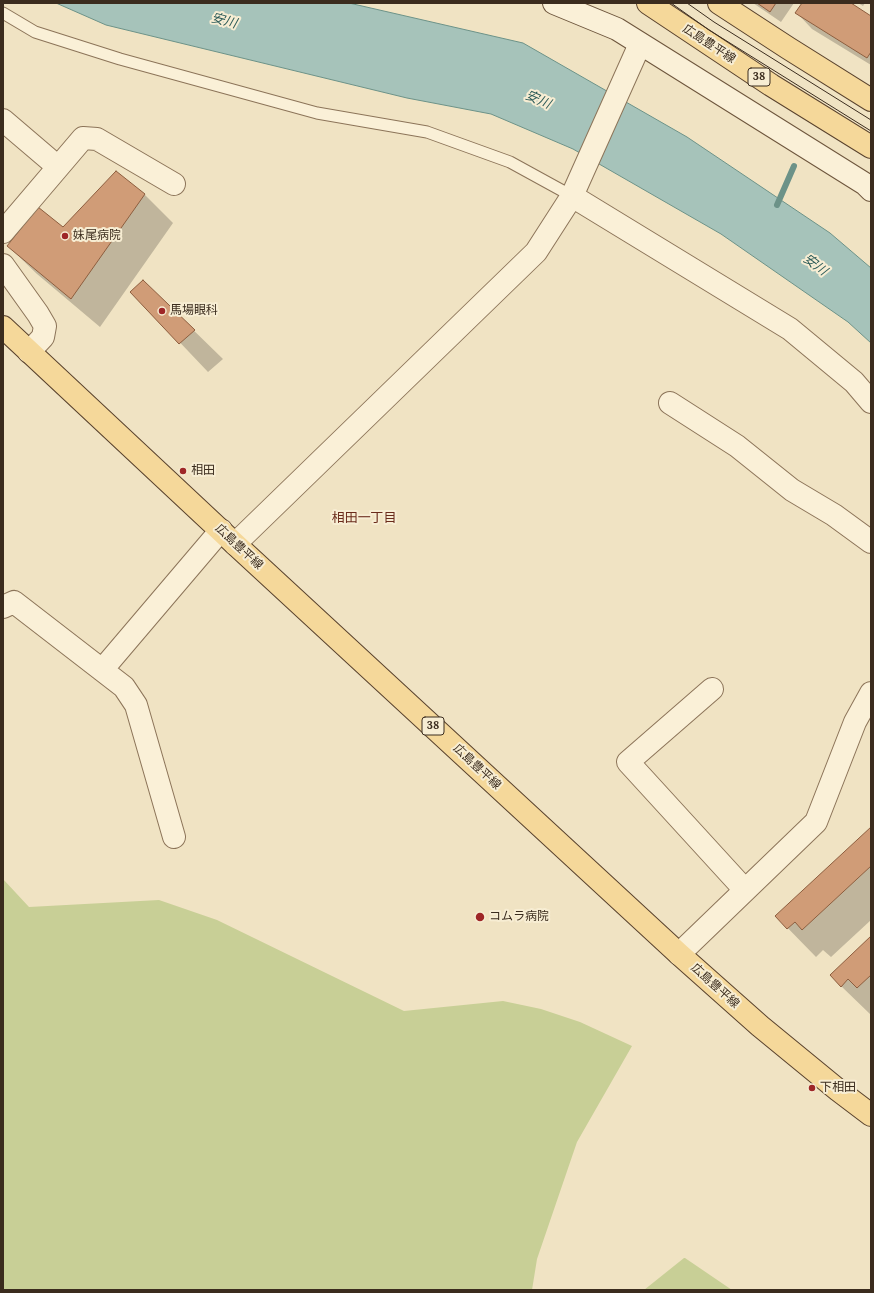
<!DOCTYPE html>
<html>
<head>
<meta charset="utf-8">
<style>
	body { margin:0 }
	#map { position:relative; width:874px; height:1293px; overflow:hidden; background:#f0e3c3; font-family:Lora,serif }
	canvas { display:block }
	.frame { position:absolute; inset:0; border:4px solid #3b2c1e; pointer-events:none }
</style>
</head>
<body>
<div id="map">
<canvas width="874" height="1293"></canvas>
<div class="frame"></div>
</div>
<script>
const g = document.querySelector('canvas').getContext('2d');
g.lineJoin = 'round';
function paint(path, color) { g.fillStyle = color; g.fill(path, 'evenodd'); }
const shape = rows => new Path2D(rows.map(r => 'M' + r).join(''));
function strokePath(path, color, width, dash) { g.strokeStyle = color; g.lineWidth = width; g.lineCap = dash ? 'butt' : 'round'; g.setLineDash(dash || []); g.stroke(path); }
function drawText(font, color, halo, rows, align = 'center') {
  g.font = font + ' Lora,"Noto Sans JP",serif'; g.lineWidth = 4; g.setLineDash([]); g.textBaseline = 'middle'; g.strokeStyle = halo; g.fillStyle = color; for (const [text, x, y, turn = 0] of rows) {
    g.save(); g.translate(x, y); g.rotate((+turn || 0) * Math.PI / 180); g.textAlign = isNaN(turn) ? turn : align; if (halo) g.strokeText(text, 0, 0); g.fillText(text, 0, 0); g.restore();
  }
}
paint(shape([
	[3,879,29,907,159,900,217,920,404,1011,503,1001,541,1009,580,1022,632,1046,577,1142,537,1259,532,1290,3,1290],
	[684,1258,685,1258,732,1290,644,1290]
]), '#c8cf96');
const water = shape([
	[56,3,349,3,523,43,687,137,830,233,871,268,871,343,848,322,721,234,573,149,491,114,407,98,106,25,56,3]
]);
paint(water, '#a6c3ba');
strokePath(water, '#6c9288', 1);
paint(shape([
	[753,3,794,3,781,22],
	[803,3,850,3,871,17,871,65,812,29,797,13],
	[858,3,865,3,863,6],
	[144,194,173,223,100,327,37,274,8,246,63,229],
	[143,281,223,359,208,372,132,292],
	[871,829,871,920,831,957,823,950,816,957,776,916],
	[871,938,871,1013,870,1014,841,986]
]), '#0003');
strokePath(shape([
	[777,205,794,166]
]), '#6c9288', 6);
const building = shape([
	[757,3,776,3,770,12,757,3],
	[802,3,851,3,871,16,871,52,867,58,795,13,802,3],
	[116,171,145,194,71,299,7,246,38,207,63,227,116,171],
	[143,280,195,330,179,344,130,292,143,280],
	[871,827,871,866,802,930,795,922,787,929,775,916,871,827],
	[871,936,871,975,857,988,848,979,841,987,830,975,871,936]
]);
paint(building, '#d09c77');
strokePath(building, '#8c5d3e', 1);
const lane = shape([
	[3,13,35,32,120,59,317,113,427,132,510,162,572,196]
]);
const street = shape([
	[3,120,58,167],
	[572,196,790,329,854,382,871,402],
	[3,232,83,138,97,139,174,184],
	[3,265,38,314,45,326,43,337,29,352],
	[670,403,737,446,792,490,834,515,871,542],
	[235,544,536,252,572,196,640,44],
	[3,607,14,602,124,687,136,705,174,837],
	[102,670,221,530],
	[712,689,628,762,745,890],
	[679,954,816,822,855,722,871,693]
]);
const secondary = shape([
	[554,3,617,29,865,184,871,190]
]);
const primary = shape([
	[648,3,771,85,871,147],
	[719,3,788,48,871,100],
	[3,327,235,544,679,954,760,1026,838,1090,871,1115]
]);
strokePath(lane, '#8c7459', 13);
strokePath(street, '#8c7459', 24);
strokePath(secondary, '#6d553c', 24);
strokePath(primary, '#59422d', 24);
strokePath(lane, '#faf0d7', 11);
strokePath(street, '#faf0d7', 22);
strokePath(secondary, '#faf0d7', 22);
strokePath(primary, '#f5d89a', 22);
strokePath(shape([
	[671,3,709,30,871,131],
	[687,3,714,22,871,120]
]), '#3b2c1e', 1);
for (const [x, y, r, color] of [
	[65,236,4,"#9e2627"],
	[162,311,4,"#9e2627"],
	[183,471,4,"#9e2627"],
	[480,917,5,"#9e2627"],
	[812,1088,4,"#9e2627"]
]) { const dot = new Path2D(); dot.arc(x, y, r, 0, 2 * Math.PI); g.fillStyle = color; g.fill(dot); strokePath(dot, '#f7edd3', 1.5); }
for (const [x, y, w] of [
	[759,77,22],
	[433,726,22]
]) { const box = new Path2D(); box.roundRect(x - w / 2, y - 9, w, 18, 3); g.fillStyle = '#f7edd3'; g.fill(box); strokePath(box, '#3b2c1e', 1); }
drawText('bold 11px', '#3b2c1e', null, [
	["38",759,77],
	["38",433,726]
]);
drawText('12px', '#3b2c1e', '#f7edd3', [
	["広島豊平線",709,44,33],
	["広島豊平線",239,547,43],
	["広島豊平線",477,767,43],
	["広島豊平線",715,986,42]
]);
drawText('12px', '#3b2c1e', '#f7edd3', [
	["妹尾病院",73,236],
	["馬場眼科",170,311],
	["相田",191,471],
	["コムラ病院",489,917],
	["下相田",820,1088]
], 'left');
drawText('italic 13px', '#2c5b58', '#f7edd3', [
	["安川",224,21,15],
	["安川",538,100,23],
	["安川",815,265,37]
]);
drawText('13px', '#6a2b1b', '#f7edd3', [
	["相田一丁目",364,518]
]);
</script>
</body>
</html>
